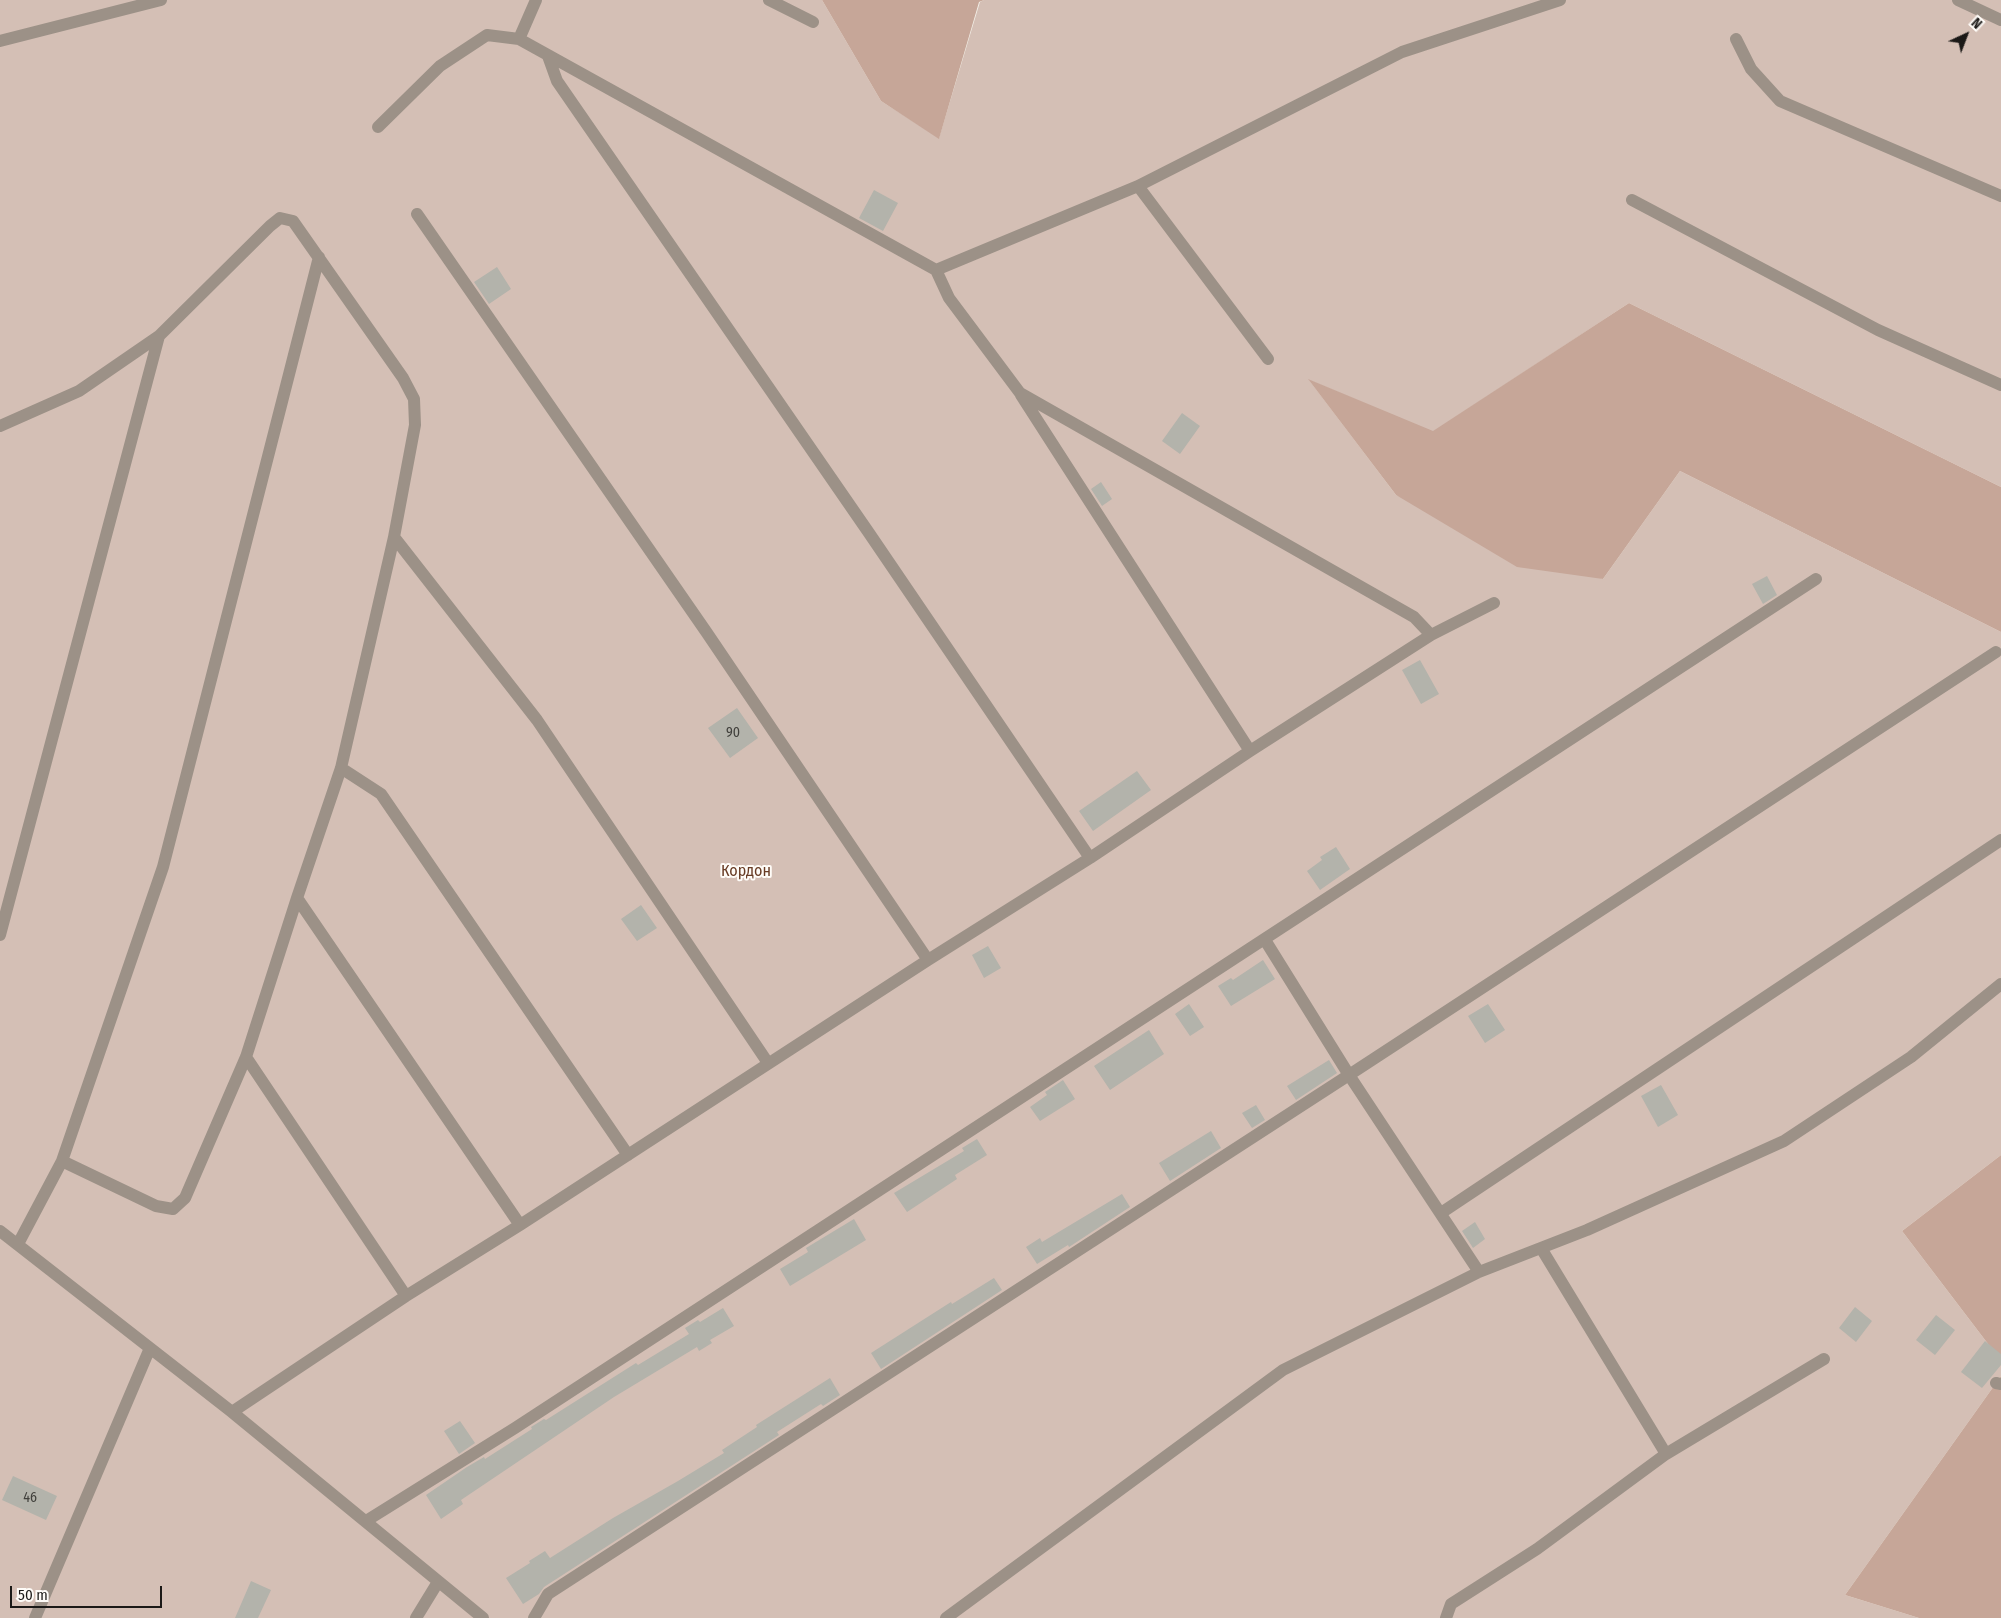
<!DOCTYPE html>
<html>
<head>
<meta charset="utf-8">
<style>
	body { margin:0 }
	#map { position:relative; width:2001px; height:1618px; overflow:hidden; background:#f3efe7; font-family:"Fira Sans Condensed",sans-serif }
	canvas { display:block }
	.north { position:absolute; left:1941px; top:10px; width:50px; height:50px; -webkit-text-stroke:4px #fffcf8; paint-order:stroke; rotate:43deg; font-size:14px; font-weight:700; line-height:20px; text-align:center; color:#1b1917 }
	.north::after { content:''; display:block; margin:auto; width:18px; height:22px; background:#1b1917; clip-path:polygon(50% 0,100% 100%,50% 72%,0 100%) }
	.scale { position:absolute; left:10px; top:1586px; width:152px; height:22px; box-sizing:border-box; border:2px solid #1b1917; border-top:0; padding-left:6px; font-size:15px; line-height:18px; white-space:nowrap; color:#1b1917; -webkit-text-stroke:4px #fffcf8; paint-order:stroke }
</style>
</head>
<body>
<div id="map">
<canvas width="2001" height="1618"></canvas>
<div class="north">N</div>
<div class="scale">50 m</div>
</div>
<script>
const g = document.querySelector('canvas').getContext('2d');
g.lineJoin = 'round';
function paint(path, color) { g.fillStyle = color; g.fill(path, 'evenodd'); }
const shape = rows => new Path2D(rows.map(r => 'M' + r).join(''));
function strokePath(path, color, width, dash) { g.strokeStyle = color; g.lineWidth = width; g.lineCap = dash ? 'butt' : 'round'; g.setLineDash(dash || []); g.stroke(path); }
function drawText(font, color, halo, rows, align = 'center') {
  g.font = font + ' "Fira Sans Condensed",sans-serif'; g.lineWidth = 4; g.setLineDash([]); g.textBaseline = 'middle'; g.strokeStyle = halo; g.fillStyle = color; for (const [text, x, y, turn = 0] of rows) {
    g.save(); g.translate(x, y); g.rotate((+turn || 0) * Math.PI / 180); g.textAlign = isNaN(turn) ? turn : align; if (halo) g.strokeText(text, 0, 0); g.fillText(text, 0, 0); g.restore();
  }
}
paint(shape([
	[0,0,822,0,881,101,939,138,980,2,984,0,2001,0,2001,487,1629,303,1433,432,1309,380,1396,495,1603,579,1680,471,2001,632,2001,1155,1902,1231,2001,1361,2001,1376,1845,1595,1919,1618,0,1618]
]), '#d4bfb5');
paint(shape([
	[822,0,984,0,979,2,939,139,881,101],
	[1629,303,2001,487,2001,632,1680,471,1603,579,1517,567,1396,495,1308,379,1433,431],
	[2001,1155,2001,1361,1902,1231],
	[2001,1376,2001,1618,1919,1618,1845,1595]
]), '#c6a698');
paint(shape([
	[874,190,898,203,883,231,859,218],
	[497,267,511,289,489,304,474,282],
	[1182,413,1200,426,1180,454,1162,441],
	[1101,482,1112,499,1102,506,1091,489],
	[1767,576,1777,595,1763,604,1752,584],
	[1420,660,1439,694,1421,704,1402,670],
	[737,708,758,738,730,758,708,728],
	[1137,771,1151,790,1093,831,1079,811],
	[1336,847,1350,869,1320,890,1307,871,1322,860,1320,857],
	[641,905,657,928,637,941,621,919],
	[988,946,1001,968,984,978,972,955],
	[1263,960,1275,979,1231,1006,1218,986,1231,978,1233,980],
	[1189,1004,1204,1027,1190,1036,1175,1014],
	[1488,1004,1505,1030,1485,1043,1468,1016],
	[1149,1030,1164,1054,1110,1090,1094,1066],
	[1329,1060,1337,1073,1296,1100,1287,1086],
	[1063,1080,1075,1099,1040,1121,1030,1107,1047,1095,1045,1092],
	[1661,1085,1678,1115,1658,1127,1641,1096],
	[1256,1105,1265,1120,1252,1128,1242,1113],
	[1211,1131,1221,1148,1170,1181,1159,1163],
	[977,1139,987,1155,955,1175,957,1179,907,1212,894,1193,964,1151,962,1148],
	[1122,1194,1130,1207,1069,1247,1068,1245,1037,1264,1026,1247,1040,1238,1042,1242],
	[854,1219,866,1240,790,1286,780,1269,808,1252,806,1248],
	[1475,1222,1485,1239,1473,1248,1462,1231],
	[994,1278,1002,1290,881,1369,871,1353,951,1302,952,1304],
	[1855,1307,1872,1321,1856,1342,1839,1328],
	[723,1308,734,1326,710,1340,712,1343,699,1351,697,1347,614,1397,461,1500,463,1504,441,1519,426,1495,467,1467,484,1457,485,1459,532,1429,531,1427,544,1419,546,1420,636,1363,638,1365,689,1334,685,1328,698,1320,700,1322],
	[1936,1315,1955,1330,1935,1355,1916,1340],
	[1985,1341,2001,1354,2001,1365,1982,1388,1961,1372],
	[830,1378,840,1395,823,1406,821,1404,777,1432,779,1435,544,1587,539,1594,523,1604,506,1578,530,1563,529,1561,545,1551,550,1558,613,1518,678,1481,724,1453,722,1450,757,1427,756,1425],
	[460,1421,475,1443,459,1454,444,1431],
	[13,1476,57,1496,46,1520,2,1500],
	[251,1581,271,1590,258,1618,235,1618]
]), '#b3b3ab');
strokePath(shape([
	[769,0,813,22],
	[1958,0,2001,20],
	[519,39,536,0],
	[1736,39,1751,69,1780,101,2001,196],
	[0,41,161,0],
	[548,56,557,81,869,533,1090,858],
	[378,127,440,66,487,35,519,39,936,270,949,298,1020,393,1414,617,1431,635],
	[1138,186,1268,359],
	[1632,200,1878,330,2001,385],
	[417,214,707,633,928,960],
	[936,270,1138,186,1402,52,1560,0],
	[1021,395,1250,751],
	[0,426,79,391,159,336,270,226,280,218,293,221,403,378,414,399,415,425,394,537,341,768,297,898,246,1057,185,1198,173,1209,156,1206,62,1161],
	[394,537,537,720,768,1063],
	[341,768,381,794,628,1155],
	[297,898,520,1225],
	[0,935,159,336],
	[1265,940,1349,1075,1479,1272],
	[246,1057,406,1296],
	[1441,1213,2001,840],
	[0,1231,232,1412,483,1618],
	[18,1244,62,1161,163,867,319,257],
	[1541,1248,1666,1454],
	[1996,1383,2001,1384],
	[232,1412,406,1296,520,1225,928,960,1090,858,1250,751,1431,635,1494,603],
	[366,1521,515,1428,1816,579],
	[35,1618,150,1348],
	[416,1618,438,1582],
	[534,1618,548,1594,1349,1075,1996,652],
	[946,1618,1283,1370,1479,1272,1587,1230,1784,1141,1911,1057,2001,984],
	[1446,1618,1451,1604,1537,1549,1666,1454,1824,1359]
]), '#9c9187', 12);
drawText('14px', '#41403c', null, [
	["90",733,733],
	["46",30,1498]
]);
drawText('16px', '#683b24', '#fffcf8', [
	["Кордон",746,872]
]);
</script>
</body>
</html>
